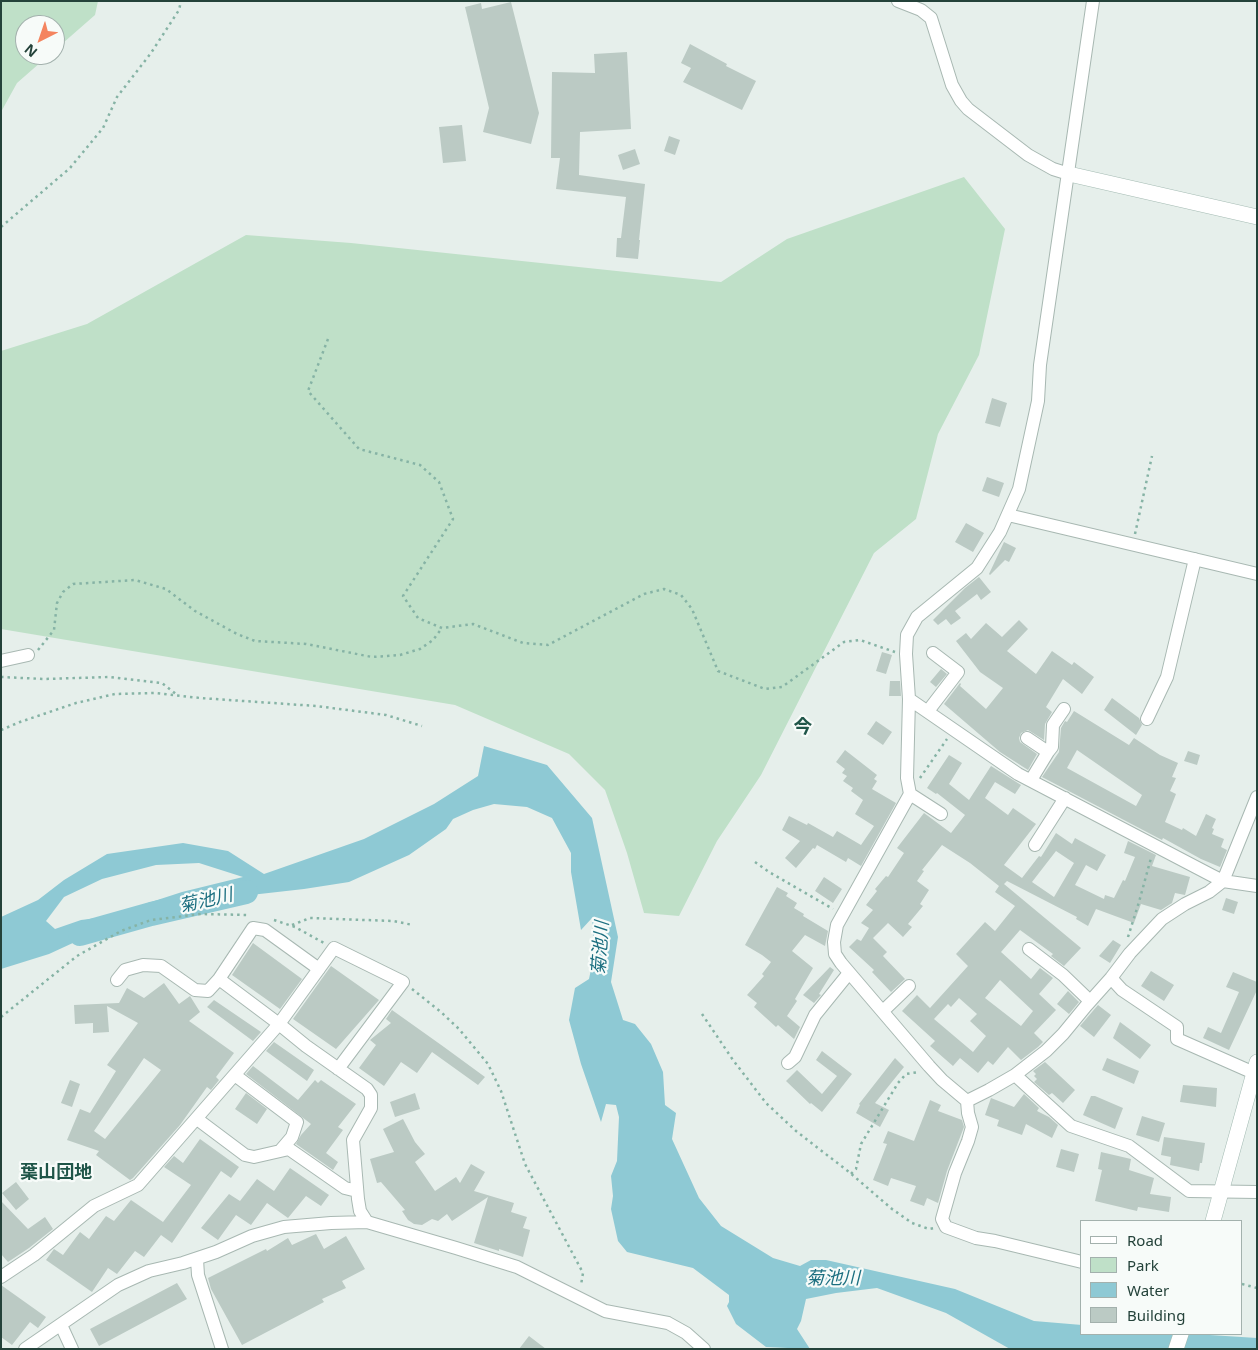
<!DOCTYPE html>
<html>
<head>
<meta charset="utf-8">
<style>
	body { margin:0 }
	#map { position:relative; width:1258px; height:1350px; overflow:hidden; background:#e6efeb; font-family:"Noto Sans",sans-serif }
	canvas { display:block }
	.frame { position:absolute; inset:0; border:2px solid #24423a; pointer-events:none }
	.legend { position:absolute; left:1080px; top:1220px; width:162px; height:115px; box-sizing:border-box; background:#f7fbf9; border:1px solid #a3b1ad; margin:0; padding:6px 9px; list-style:none; font-size:15px; color:#24423a }
	.legend li { display:flex; align-items:center; gap:10px; height:25px }
	.legend b { width:25px; border:1px solid #a3b1ad }
	.north { position:absolute; left:15px; top:15px; width:50px; height:50px; box-sizing:border-box; background:#f7fbf9; border:1px solid #a3b1ad; border-radius:50%; rotate:221deg; font-size:14px; font-weight:700; line-height:20px; text-align:center; color:#24423a }
	.north::after { content:''; display:block; margin:auto; width:18px; height:22px; background:#f4845f; clip-path:polygon(50% 0,100% 100%,50% 72%,0 100%) }
</style>
</head>
<body>
<div id="map">
<canvas width="1258" height="1350"></canvas>
<div class="frame"></div>
<ul class="legend">
<li><b style="height:6px;background:#fff"></b>Road</li>
<li><b style="height:14px;background:#bfe0c8"></b>Park</li>
<li><b style="height:14px;background:#8ec9d4"></b>Water</li>
<li><b style="height:14px;background:#bbcac4"></b>Building</li>
</ul>
<div class="north">N</div>
</div>
<script>
const g = document.querySelector('canvas').getContext('2d');
g.lineJoin = 'round';
function paint(path, color) { g.fillStyle = color; g.fill(path, 'evenodd'); }
const shape = rows => new Path2D(rows.map(r => 'M' + r).join(''));
function strokePath(path, color, width, dash) { g.strokeStyle = color; g.lineWidth = width; g.lineCap = dash ? 'butt' : 'round'; g.setLineDash(dash || []); g.stroke(path); }
function drawText(font, color, halo, rows, align = 'center') {
  g.font = font + ' "Noto Sans","Noto Sans JP",sans-serif'; g.lineWidth = 4.5; g.setLineDash([]); g.textBaseline = 'middle'; g.strokeStyle = halo; g.fillStyle = color; for (const [text, x, y, turn = 0] of rows) {
    g.save(); g.translate(x, y); g.rotate((+turn || 0) * Math.PI / 180); g.textAlign = isNaN(turn) ? turn : align; if (halo) g.strokeText(text, 0, 0); g.fillText(text, 0, 0); g.restore();
  }
}
paint(shape([
	[1,1,98,1,95,15,55,50,55,25,25,25,25,55,49,55,17,83,1,112],
	[964,177,1005,229,979,355,938,434,916,519,874,553,761,775,717,841,679,916,644,913,627,853,605,790,569,754,455,705,1,629,1,351,87,324,246,235,351,243,721,282,787,239]
]), '#bfe0c8');
paint(shape([
	[484,746,547,765,592,818,618,937,611,982,623,1020,635,1024,651,1044,663,1072,665,1105,676,1113,672,1139,699,1198,721,1226,773,1258,800,1266,811,1260,826,1260,955,1289,1034,1321,1082,1325,1082,1334,1194,1334,1257,1338,1257,1349,1010,1349,946,1313,877,1288,836,1293,806,1299,801,1321,797,1329,810,1349,766,1347,736,1324,727,1306,729,1302,729,1295,693,1268,627,1252,618,1241,611,1209,613,1196,611,1176,617,1161,619,1117,616,1105,606,1104,601,1122,581,1064,569,1020,575,988,589,979,594,955,592,918,581,930,571,872,571,853,552,818,527,807,494,804,473,810,453,819,446,829,409,855,349,882,304,889,153,906,49,954,1,969,1,917,38,900,64,880,107,854,183,843,228,851,264,874,364,839,434,804,478,776],
	[199,863,243,877,182,892,105,917,81,920,55,929,46,921,64,897,102,879,156,865]
]), '#8ec9d4');
strokePath(shape([
	[80,934,151,914,246,892]
]), '#8ec9d4', 24);
paint(shape([
	[511,2,539,113,531,144,483,132,489,108,465,7,481,3,482,9],
	[690,44,727,64,726,66,756,81,742,110,683,82,691,68,681,63],
	[627,52,631,129,580,132,579,175,645,184,639,240,640,240,638,259,616,257,617,238,621,238,626,197,556,189,560,158,551,158,552,72,595,73,594,54],
	[462,125,466,161,443,163,439,127],
	[669,136,680,140,675,155,664,151],
	[635,149,640,164,623,170,618,155],
	[992,398,1007,403,1000,427,985,423],
	[987,477,1004,483,999,497,982,491],
	[966,523,984,533,973,552,955,542],
	[1004,542,1016,548,1009,562,1005,560,990,575,989,574],
	[979,577,991,592,981,600,977,594,955,611,961,618,951,625,946,619,938,625,933,620,965,588],
	[1019,620,1028,629,1007,651,1036,674,1052,651,1072,665,1074,662,1094,677,1082,694,1063,679,1046,707,1052,712,1045,724,1044,740,1028,730,1021,733,1019,738,1020,742,1037,754,1028,770,1000,752,944,704,960,683,961,684,960,686,986,709,1003,688,980,672,956,641,966,633,971,639,986,623,1002,637],
	[882,652,892,655,886,674,876,671],
	[941,669,947,674,936,687,930,682],
	[890,681,900,681,901,696,889,696],
	[1112,698,1139,718,1142,725,1136,735,1104,710],
	[1074,711,1129,745,1134,738,1160,755,1178,763,1172,777,1176,778,1170,791,1176,794,1165,822,1182,830,1183,828,1196,836,1206,814,1216,819,1212,828,1214,829,1212,834,1224,839,1221,847,1227,850,1220,867,1201,859,1163,838,1162,840,1042,777,1059,752,1061,728,1065,721,1067,722],
	[1077,750,1142,795,1136,806,1067,768],
	[876,721,892,732,883,745,867,734],
	[845,750,877,775,874,779,877,781,872,789,896,803,861,866,848,858,846,862,817,845,815,849,813,848,796,868,785,858,800,841,782,830,789,816,807,825,808,823,833,837,837,831,861,845,874,826,855,814,863,800,851,791,853,788,843,781,847,776,842,773,845,769,836,762],
	[1188,751,1200,755,1197,765,1184,761],
	[949,755,962,763,949,784,969,800,991,766,1021,785,1015,794,995,782,985,798,1008,815,1013,808,1036,824,1004,865,1022,878,1039,856,1041,857,1056,833,1072,844,1075,838,1106,855,1097,871,1086,865,1075,885,1104,899,1105,895,1114,898,1123,880,1125,881,1135,857,1124,853,1128,841,1156,855,1152,866,1190,877,1185,895,1175,893,1172,903,1161,910,1141,904,1134,923,1096,909,1088,926,1076,919,1077,917,1007,881,1004,884,1081,948,1064,966,1051,956,1053,954,1020,930,1001,952,1031,979,1040,968,1053,978,1039,994,1056,1010,1034,1033,1043,1042,1038,1047,1021,1060,1008,1047,993,1065,988,1061,978,1073,960,1058,953,1066,930,1046,935,1041,902,1011,917,995,930,1008,968,966,956,954,985,922,995,931,1015,906,995,892,999,886,970,863,942,845,922,870,924,871,917,881,929,890,920,904,923,906,908,924,912,927,903,937,888,923,873,938,887,952,883,956,905,979,891,992,872,972,874,970,849,947,857,939,861,941,869,928,861,923,873,910,866,905,877,891,875,889,886,876,888,877,904,853,897,848,924,813,951,833,965,815,937,793,936,794,927,788],
	[1056,851,1074,863,1054,897,1032,882],
	[1000,980,1033,1011,1021,1026,985,998],
	[959,998,977,1014,970,1021,986,1036,973,1052,934,1019,948,1004,951,1007],
	[824,877,842,889,833,903,815,891],
	[777,887,788,893,786,896,797,903,794,908,804,914,803,916,828,931,825,946,805,935,792,951,813,968,795,999,797,1001,787,1016,800,1027,794,1039,778,1025,776,1027,754,1007,757,1003,747,995,764,976,762,974,771,962,762,955,745,945],
	[1226,898,1238,902,1234,914,1222,910],
	[1113,940,1121,945,1110,963,1099,956],
	[253,943,302,979,280,1009,232,975],
	[331,966,379,1000,336,1049,293,1019],
	[830,967,834,970,819,994,821,995,814,1003,803,995],
	[1151,971,1174,985,1164,1001,1141,986],
	[1233,972,1257,982,1257,990,1229,1050,1203,1038,1208,1027,1221,1033,1239,992,1226,987],
	[164,983,179,1004,190,996,200,1012,189,1021,234,1053,216,1077,219,1080,211,1090,207,1087,180,1125,133,1178,130,1180,96,1155,99,1151,67,1140,80,1109,90,1113,116,1071,107,1065,138,1023,107,1006,109,1032,93,1033,93,1023,75,1024,74,1005,119,1003,127,988,144,998],
	[144,1058,161,1070,105,1139,94,1131],
	[1068,991,1079,1002,1069,1014,1057,1004],
	[214,1000,261,1032,253,1041,207,1007],
	[1098,1005,1111,1015,1094,1037,1080,1026],
	[392,1010,444,1047,485,1077,478,1085,432,1052,417,1073,401,1062,384,1086,359,1068,376,1045,370,1040,391,1023,386,1019],
	[1120,1022,1151,1045,1140,1059,1113,1038],
	[274,1042,314,1070,307,1081,266,1051],
	[822,1051,852,1074,822,1112,811,1103,810,1104,786,1081,797,1070,822,1094,837,1076,816,1060],
	[895,1058,904,1067,875,1103,889,1110,880,1127,856,1113,860,1105,859,1104],
	[1107,1058,1139,1071,1134,1084,1102,1070],
	[1045,1062,1075,1090,1063,1103,1052,1093,1049,1095,1034,1082,1037,1079,1034,1076,1036,1074,1033,1071],
	[253,1066,298,1100,315,1080,318,1083,321,1080,356,1104,338,1127,343,1130,326,1153,338,1162,333,1170,296,1144,301,1135,311,1124,246,1074],
	[70,1080,80,1084,72,1107,61,1103],
	[1183,1085,1217,1088,1216,1107,1180,1102],
	[246,1093,267,1109,257,1124,235,1109],
	[415,1093,420,1109,395,1117,390,1102],
	[1024,1094,1039,1108,1037,1111,1049,1117,1058,1125,1052,1138,1026,1124,1022,1135,997,1126,999,1120,985,1115,991,1098,1014,1107],
	[1091,1096,1095,1096,1123,1108,1115,1129,1083,1115],
	[930,1100,941,1105,938,1111,962,1120,964,1127,947,1171,938,1203,927,1198,924,1206,910,1201,916,1186,891,1178,888,1186,873,1180,887,1144,883,1143,888,1131,914,1141],
	[1142,1116,1165,1123,1159,1142,1136,1135],
	[403,1119,415,1142,425,1154,415,1162,435,1191,456,1177,460,1183,471,1164,485,1172,474,1191,514,1203,511,1212,527,1217,523,1228,530,1230,523,1257,499,1249,499,1251,474,1243,488,1197,452,1221,447,1214,438,1221,432,1219,422,1225,414,1224,408,1220,402,1211,405,1210,381,1182,377,1183,370,1159,394,1152,383,1129],
	[1164,1137,1205,1143,1202,1163,1200,1163,1199,1171,1170,1165,1171,1157,1161,1155],
	[200,1139,239,1167,231,1178,221,1171,172,1243,161,1235,144,1257,135,1251,117,1274,108,1268,92,1292,46,1260,54,1249,63,1255,80,1232,89,1239,106,1216,114,1221,131,1200,163,1222,191,1185,164,1167,174,1156,183,1163],
	[1061,1149,1079,1154,1074,1172,1056,1167],
	[1101,1152,1131,1159,1129,1170,1154,1178,1150,1194,1171,1197,1169,1212,1138,1207,1137,1211,1095,1201,1102,1170,1098,1169],
	[290,1168,329,1195,321,1206,306,1196,288,1218,267,1203,251,1225,236,1215,218,1240,201,1228,229,1194,240,1201,257,1179,274,1191],
	[16,1182,29,1199,16,1210,2,1193],
	[1,1201,28,1229,45,1217,53,1229,29,1248,8,1262,1,1254],
	[316,1234,324,1249,346,1236,365,1269,342,1281,346,1288,322,1299,324,1302,242,1345,211,1289,208,1278,266,1249,267,1251,288,1238,292,1245],
	[177,1283,187,1299,99,1346,90,1329],
	[1,1285,46,1317,38,1328,30,1322,12,1345,1,1337],
	[529,1336,546,1349,519,1349]
]), '#bbcac4');
const street = shape([
	[898,1,921,10,931,18,952,85,961,101,968,109,1028,155,1053,169,1069,174],
	[1008,515,1257,574],
	[1,661,28,655],
	[909,699,1018,774,1211,875,1223,881,1257,886],
	[928,711,958,672,933,653],
	[1147,719,1167,677,1195,559],
	[1027,738,1048,752,1031,780],
	[1048,752,1052,747,1053,725,1064,709],
	[910,794,941,814],
	[1035,845,1065,798],
	[1029,949,1063,975,1090,1001],
	[1111,978,1122,990,1177,1027,1177,1039,1254,1073],
	[219,979,253,928,265,930,319,969],
	[117,980,125,970,143,965,161,966,195,990,208,991,219,979,279,1024,334,948,403,982,338,1069],
	[883,1011,909,986],
	[788,1063,795,1057,815,1015,849,973],
	[1015,1075,1071,1126,1129,1146,1189,1191,1257,1192],
	[236,1076,297,1122,292,1137,280,1151],
	[967,1101,989,1090,1015,1075,1046,1051,1063,1034,1086,1006,1111,978,1130,953,1162,919,1185,904,1209,892,1223,881,1257,797],
	[197,1119,245,1155,254,1157,289,1149,345,1188,357,1191],
	[197,1259,198,1275,222,1349],
	[1082,1262,995,1241,976,1238,946,1227,942,1219,955,1173,968,1141,972,1127,968,1113,967,1101,942,1080,929,1066,841,963,835,954,834,942,837,925,910,794,907,778,909,699,906,654,907,635,917,617,977,568,1000,532,1019,489,1038,401,1040,365,1093,1],
	[1,1277,34,1255,94,1206,138,1185,279,1024,306,1046,367,1089,371,1095,371,1108,353,1140,358,1199,360,1211,367,1222],
	[61,1325,72,1349],
	[25,1349,118,1285,149,1271,183,1263,216,1252,252,1236,284,1227,331,1223,367,1222,456,1248,517,1267,605,1311,668,1323,686,1333,704,1349]
]);
const secondary = shape([
	[1069,174,1257,217],
	[1213,1221,1257,1062],
	[1176,1349,1181,1334]
]);
strokePath(street, '#a8b8b2', 14);
strokePath(secondary, '#a4bbb3', 16);
strokePath(shape([
	[1,227,70,168,103,128,117,97,151,53,179,10,181,1],
	[328,339,308,391,359,449,420,465,439,482,453,519,403,596,418,618,442,628,473,624,523,643,548,645,644,594,664,589,681,595,692,609,718,671,765,689,782,687,844,642,860,640,895,652],
	[1135,534,1152,456],
	[38,650,54,630,57,603,63,592,73,584,135,580,166,589,195,611,237,634,255,641,306,644,372,657,400,655,420,649,433,640,442,628],
	[1,677,44,679,109,677,162,683,176,694],
	[1,730,20,722,76,703,115,694,155,693,200,698,316,706,386,715,422,726],
	[920,778,947,739],
	[755,862,769,872,833,909],
	[274,920,295,927,324,943],
	[292,925,310,918,393,921,413,925],
	[1128,937,1139,902,1151,858],
	[412,989,441,1012,459,1029,488,1064,501,1091,525,1164,583,1273,581,1285],
	[702,1014,733,1060,766,1103,796,1131,849,1172,892,1209,912,1223,929,1229,934,1228],
	[1,1017,77,956,121,931,151,920,201,914,249,915],
	[851,1174,856,1169,861,1144,898,1083,906,1074,919,1072],
	[1242,1284,1257,1288]
]), '#86b3a5', 2.5, [2.5, 4]);
strokePath(street, '#fff', 12);
strokePath(secondary, '#fff', 15);
drawText('italic 18px', '#1c6f80', '#f7fbf9', [
	["菊池川",206,901,-13],
	["菊池川",601,948,-86],
	["菊池川",833,1279]
]);
drawText('bold 18px', '#1f5548', '#f7fbf9', [
	["葉山団地",56,1173]
]);
drawText('bold 19px', '#1f5548', '#f7fbf9', [
	["今",803,728]
]);
</script>
</body>
</html>
